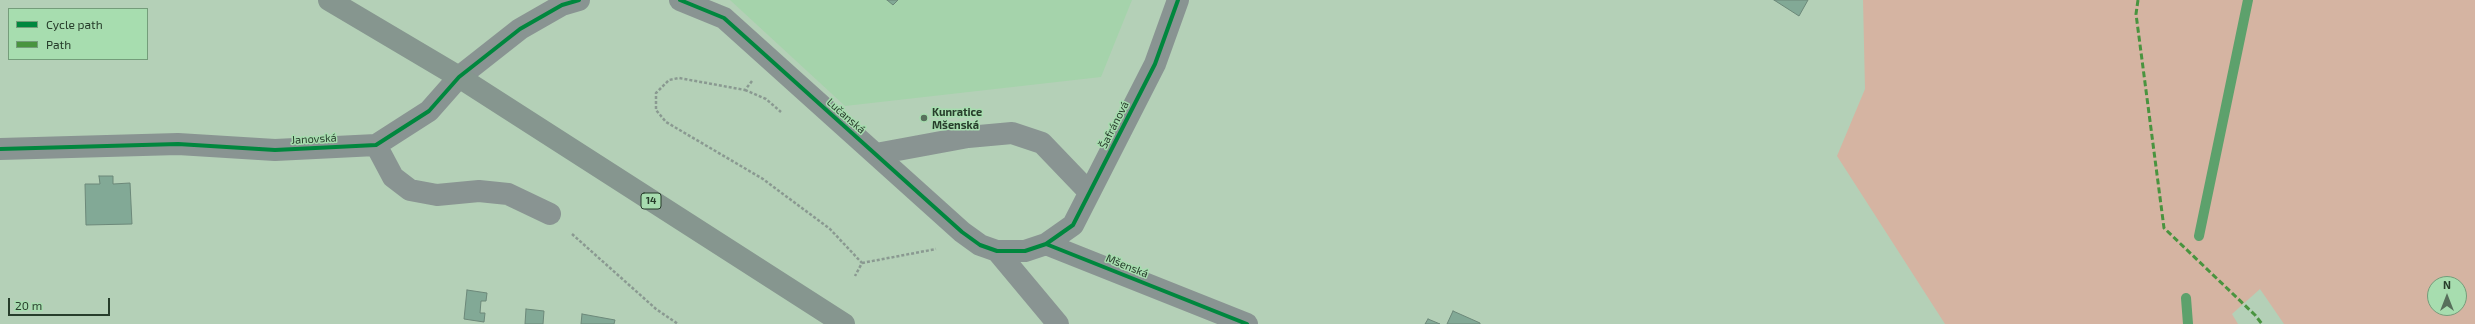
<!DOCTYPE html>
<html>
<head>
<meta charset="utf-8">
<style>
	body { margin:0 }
	#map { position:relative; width:2475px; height:324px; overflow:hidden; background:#b4d0b7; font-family:"Exo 2",sans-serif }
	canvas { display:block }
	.legend { position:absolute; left:8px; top:8px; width:140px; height:52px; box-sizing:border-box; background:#a7ddaf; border:1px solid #749d7a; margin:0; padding:5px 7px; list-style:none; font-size:12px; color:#273d2b }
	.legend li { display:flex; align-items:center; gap:8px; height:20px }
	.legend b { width:20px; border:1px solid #749d7a }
	.north { position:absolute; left:2427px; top:276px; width:40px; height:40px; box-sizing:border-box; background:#a7ddaf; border:1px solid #749d7a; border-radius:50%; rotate:0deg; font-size:11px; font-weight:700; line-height:16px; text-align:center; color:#273d2b }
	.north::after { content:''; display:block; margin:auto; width:14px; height:18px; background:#58705c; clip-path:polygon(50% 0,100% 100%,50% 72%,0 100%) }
	.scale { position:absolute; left:8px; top:298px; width:102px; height:18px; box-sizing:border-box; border:2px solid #273d2b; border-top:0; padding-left:5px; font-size:12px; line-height:14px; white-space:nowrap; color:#273d2b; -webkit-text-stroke:3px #a7ddaf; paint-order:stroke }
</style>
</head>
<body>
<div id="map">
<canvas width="2475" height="324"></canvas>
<ul class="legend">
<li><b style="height:5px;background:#00873e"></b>Cycle path</li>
<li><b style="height:5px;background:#49943f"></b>Path</li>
</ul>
<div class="north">N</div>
<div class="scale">20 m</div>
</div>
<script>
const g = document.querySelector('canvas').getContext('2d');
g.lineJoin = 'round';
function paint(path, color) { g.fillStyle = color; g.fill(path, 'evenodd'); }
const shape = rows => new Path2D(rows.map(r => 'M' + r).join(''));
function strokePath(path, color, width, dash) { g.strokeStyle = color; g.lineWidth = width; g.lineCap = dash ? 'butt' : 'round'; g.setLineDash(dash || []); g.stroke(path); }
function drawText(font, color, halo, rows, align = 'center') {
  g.font = font + ' "Exo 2",sans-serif'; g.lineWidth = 3; g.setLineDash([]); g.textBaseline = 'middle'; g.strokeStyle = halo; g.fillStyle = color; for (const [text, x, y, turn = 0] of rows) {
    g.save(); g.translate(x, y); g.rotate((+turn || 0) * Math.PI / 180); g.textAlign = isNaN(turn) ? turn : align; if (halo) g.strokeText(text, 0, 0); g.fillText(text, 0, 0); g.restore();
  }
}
paint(shape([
	[730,0,1132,0,1101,77,845,106]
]), '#a5d3ab');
paint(shape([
	[1863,0,2475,0,2475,324,2284,324,2260,289,2232,314,2238,324,1945,324,1837,156,1865,89],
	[2435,284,2459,284,2459,308,2435,308]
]), '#d5b4a2');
strokePath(shape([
	[2199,236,2248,0],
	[2186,298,2188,324]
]), '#5da16c', 10);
const building = shape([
	[887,0,898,0,893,5,887,0],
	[1774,0,1808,0,1799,16,1774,0],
	[99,176,113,176,113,184,130,183,132,224,86,225,85,184,100,184,99,176],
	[467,290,487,293,486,301,481,301,480,313,485,313,484,322,464,319,467,290],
	[526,309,544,311,543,324,525,324,526,309],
	[1453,311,1480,323,1480,324,1447,324,1453,311],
	[582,314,615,320,614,324,581,324,582,314],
	[1428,319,1440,324,1425,324,1428,319]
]);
paint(building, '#82a996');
strokePath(building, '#6c8879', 1);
strokePath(shape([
	[752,81,745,90,679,78,669,80,656,93,656,110,666,122,763,179,830,229,862,263,855,276],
	[745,90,766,99,781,112],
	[572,234,656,309,678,324],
	[862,263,936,249]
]), '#8a9991', 2.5, [3, 2]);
strokePath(shape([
	[680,0,724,18,962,232,980,245,997,251,1058,324],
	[376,145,393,177,410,190,437,195,479,191,508,194,550,214],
	[0,149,178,144,275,150,376,145,429,111,459,77,520,29,562,5,579,0],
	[876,154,968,137,1012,133,1042,143,1089,192],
	[1046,244,1247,324],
	[997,251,1025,251,1046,244,1073,225,1155,64,1178,0]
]), '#899492', 22);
strokePath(shape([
	[329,0,459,77,844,324]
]), '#86968f', 22);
strokePath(shape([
	[2138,0,2136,14,2164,228,2255,315,2262,324]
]), '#49943f', 3, [6, 3]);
strokePath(shape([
	[680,0,724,18,962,232,980,245,997,251,1025,251,1046,244,1073,225,1155,64,1178,0],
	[0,149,178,144,275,150,376,145,429,111,459,77,520,29,562,5,579,0],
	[1046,244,1247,324]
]), '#00873e', 4);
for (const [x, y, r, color] of [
	[924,118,4,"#58705c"]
]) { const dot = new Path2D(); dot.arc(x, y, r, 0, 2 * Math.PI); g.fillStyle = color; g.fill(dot); strokePath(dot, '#a7ddaf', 1.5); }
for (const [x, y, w] of [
	[651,201,20]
]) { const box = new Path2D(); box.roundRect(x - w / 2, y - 8, w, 16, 3); g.fillStyle = '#a7ddaf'; g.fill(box); strokePath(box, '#273d2b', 1); }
drawText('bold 10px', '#273d2b', null, [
	["14",651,201]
]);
drawText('bold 11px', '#273d2b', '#a7ddaf', [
	["Kunratice",932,112],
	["Mšenská",932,125]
], 'left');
drawText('11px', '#273d2b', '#a7ddaf', [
	["Lučanská",846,116,41],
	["Šafránová",1114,125,-63],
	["Janovská",314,139,-3],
	["Mšenská",1127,266,22]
]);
</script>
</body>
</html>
